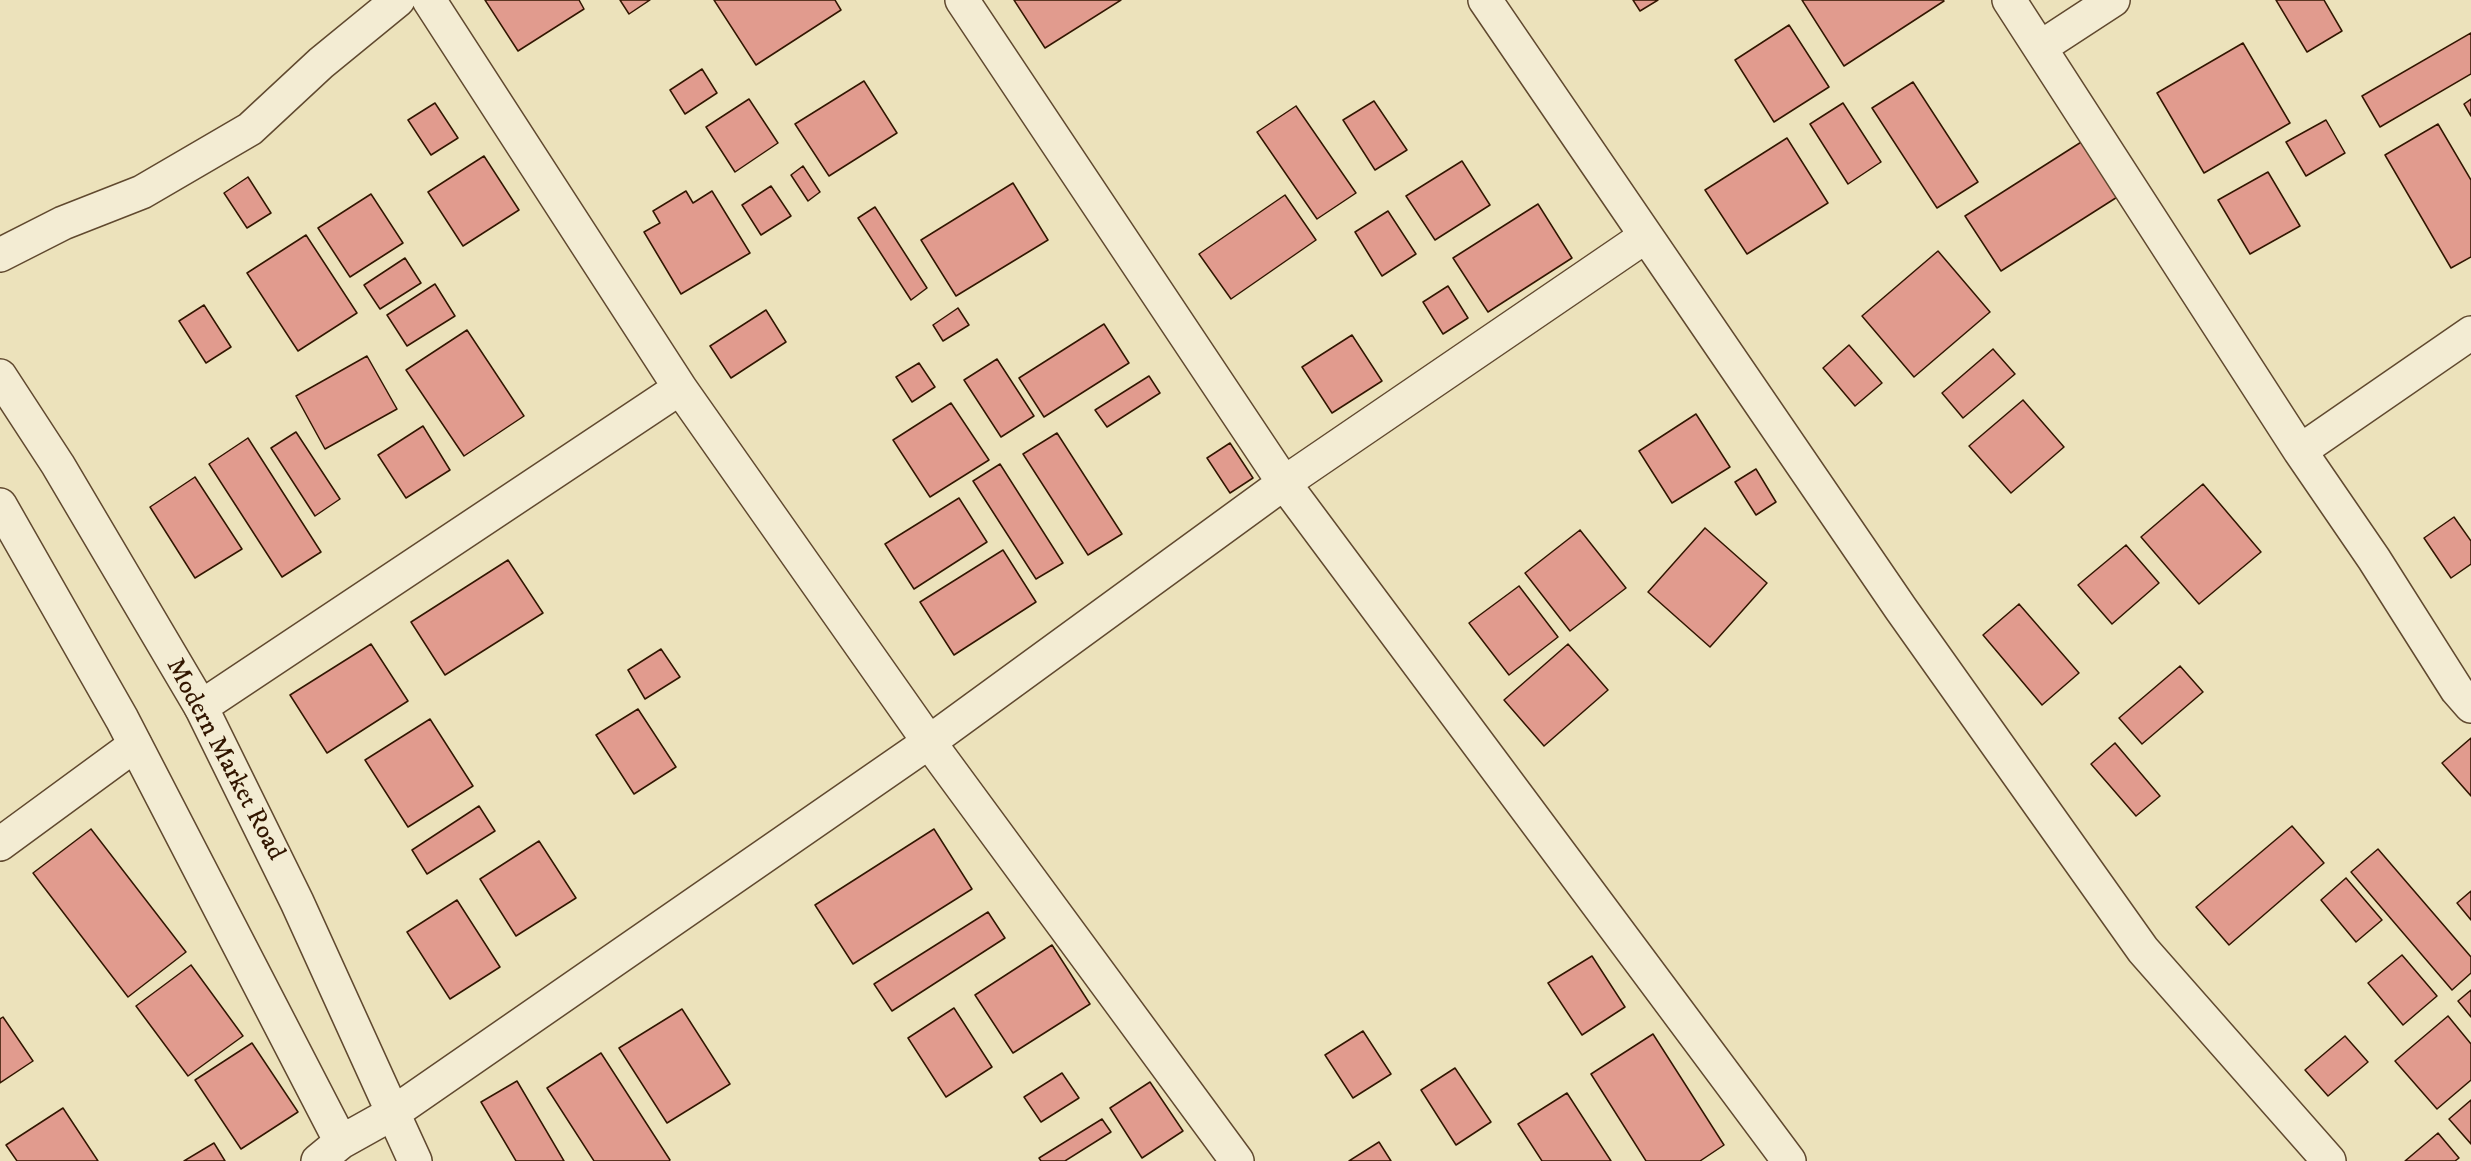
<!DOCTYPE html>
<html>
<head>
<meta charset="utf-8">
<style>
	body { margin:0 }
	canvas { display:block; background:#ece2bb }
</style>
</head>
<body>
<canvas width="2471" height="1161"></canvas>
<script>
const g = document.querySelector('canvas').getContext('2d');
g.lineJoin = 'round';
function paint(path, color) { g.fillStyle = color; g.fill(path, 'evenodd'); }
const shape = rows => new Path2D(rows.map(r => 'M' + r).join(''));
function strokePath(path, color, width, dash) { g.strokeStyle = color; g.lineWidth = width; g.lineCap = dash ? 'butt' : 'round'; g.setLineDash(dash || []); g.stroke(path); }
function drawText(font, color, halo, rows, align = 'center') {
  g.font = font + ' "IM FELL DW Pica",serif'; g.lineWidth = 5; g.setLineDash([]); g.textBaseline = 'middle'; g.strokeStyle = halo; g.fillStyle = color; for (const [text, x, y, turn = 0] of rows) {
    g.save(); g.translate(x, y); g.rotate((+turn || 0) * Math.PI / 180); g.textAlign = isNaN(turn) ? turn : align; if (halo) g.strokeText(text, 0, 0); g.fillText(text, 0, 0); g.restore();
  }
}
const building = shape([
	[485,0,579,0,584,9,518,51,485,0],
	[620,0,650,0,629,14,620,0],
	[714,0,835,0,841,10,756,65,714,0],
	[1014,0,1121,0,1045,48,1014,0],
	[1633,0,1658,0,1640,11,1633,0],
	[1802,0,1943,0,1944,1,1844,66,1802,0],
	[2276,0,2324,0,2342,31,2307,52,2276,0],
	[1789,25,1829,87,1774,122,1735,60,1789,25],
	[2471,33,2471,74,2380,127,2362,96,2471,33],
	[2243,43,2290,123,2204,173,2157,93,2243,43],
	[702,69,717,93,685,114,670,90,702,69],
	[864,81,897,133,829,176,795,124,864,81],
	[1913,82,1978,182,1937,208,1872,108,1913,82],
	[749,99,778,143,735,172,706,127,749,99],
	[2471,99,2471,116,2464,104,2471,99],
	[1374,101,1407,150,1375,170,1343,120,1374,101],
	[435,103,458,138,431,155,408,120,435,103],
	[1843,103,1881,162,1848,184,1810,124,1843,103],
	[1296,106,1356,193,1317,219,1257,132,1296,106],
	[2326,120,2345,153,2306,176,2286,142,2326,120],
	[2438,124,2471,180,2471,257,2451,268,2385,155,2438,124],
	[1787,138,1828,203,1747,254,1705,190,1787,138],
	[2086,139,2122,194,2001,271,1965,216,2086,139],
	[484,156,519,210,463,246,428,192,484,156],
	[1462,161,1490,205,1435,240,1406,196,1462,161],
	[803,166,820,192,808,201,791,175,803,166],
	[2268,172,2300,226,2250,254,2218,200,2268,172],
	[248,177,271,213,247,228,224,193,248,177],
	[1013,183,1048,240,956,296,921,240,1013,183],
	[771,186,791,216,761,235,742,205,771,186],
	[686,191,693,203,712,191,750,253,681,294,644,232,660,223,653,211,686,191],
	[371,194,403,243,350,277,318,228,371,194],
	[1285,195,1316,240,1231,299,1199,254,1285,195],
	[1538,204,1572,258,1488,312,1453,258,1538,204],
	[875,207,927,288,911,300,858,218,875,207],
	[1388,211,1416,254,1382,276,1355,232,1388,211],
	[306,235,357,313,298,351,247,273,306,235],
	[1938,251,1990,312,1914,377,1862,316,1938,251],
	[405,258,421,283,380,309,364,285,405,258],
	[435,284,455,316,407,346,387,315,435,284],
	[1448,286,1468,318,1443,334,1423,302,1448,286],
	[204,305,231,347,206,363,179,321,204,305],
	[958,308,969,325,943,341,933,325,958,308],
	[766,310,786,342,731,378,710,346,766,310],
	[1104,324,1129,363,1044,417,1019,378,1104,324],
	[467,330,524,416,464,456,406,370,467,330],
	[1352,335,1382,381,1332,413,1302,367,1352,335],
	[1849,345,1882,383,1855,406,1823,368,1849,345],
	[1993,349,2015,374,1963,418,1942,393,1993,349],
	[367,356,397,409,325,449,296,396,367,356],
	[997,359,1034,416,1001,437,964,380,997,359],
	[919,363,935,387,912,402,896,377,919,363],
	[1149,376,1160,393,1107,427,1095,410,1149,376],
	[2023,400,2064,447,2011,493,1969,446,2023,400],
	[951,403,989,460,930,497,893,440,951,403],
	[1696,414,1730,467,1672,503,1639,451,1696,414],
	[423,426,450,470,406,498,378,455,423,426],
	[296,432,340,499,315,516,271,448,296,432],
	[1057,433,1122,534,1088,555,1023,454,1057,433],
	[248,438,321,552,282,577,209,464,248,438],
	[1230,443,1253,478,1230,493,1207,458,1230,443],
	[1000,464,1063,563,1036,579,973,481,1000,464],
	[1756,469,1776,502,1756,515,1735,482,1756,469],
	[195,477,242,549,195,578,150,507,195,477],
	[2203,484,2261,552,2199,604,2141,537,2203,484],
	[959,498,987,542,914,589,885,544,959,498],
	[2454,517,2471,541,2471,564,2451,578,2424,538,2454,517],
	[1705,528,1767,583,1710,647,1648,592,1705,528],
	[1580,530,1626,588,1570,631,1525,573,1580,530],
	[2126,545,2159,583,2112,624,2078,585,2126,545],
	[1003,550,1036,602,954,655,920,602,1003,550],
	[508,560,543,613,445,675,411,622,508,560],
	[1519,586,1558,637,1509,675,1469,623,1519,586],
	[2019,604,2079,673,2042,705,1983,635,2019,604],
	[371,644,408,701,327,753,290,695,371,644],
	[1568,644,1608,690,1544,746,1504,700,1568,644],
	[661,649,680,677,645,699,628,670,661,649],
	[2180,666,2203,692,2142,744,2119,718,2180,666],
	[638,709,676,767,634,794,596,735,638,709],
	[430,719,473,786,408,827,365,760,430,719],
	[2471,738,2471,796,2442,763,2471,738],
	[2115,743,2160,796,2136,816,2091,764,2115,743],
	[479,806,495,831,427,874,412,850,479,806],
	[2292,826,2324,863,2229,945,2196,907,2292,826],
	[91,829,186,952,128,997,33,873,91,829],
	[934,829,972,889,853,964,815,905,934,829],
	[539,841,576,898,516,936,480,879,539,841],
	[2378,849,2471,957,2471,973,2452,990,2351,872,2378,849],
	[2346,878,2382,920,2356,942,2321,900,2346,878],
	[2471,891,2471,920,2457,903,2471,891],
	[457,900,500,967,450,999,407,932,457,900],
	[988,912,1005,938,892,1011,874,984,988,912],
	[1052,945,1090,1004,1013,1053,975,995,1052,945],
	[2402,955,2437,996,2403,1025,2368,983,2402,955],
	[1592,956,1625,1007,1582,1035,1548,983,1592,956],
	[191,965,243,1036,188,1076,136,1006,191,965],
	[2471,990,2471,1017,2458,1001,2471,990],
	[954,1008,992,1067,946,1097,908,1038,954,1008],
	[682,1009,730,1084,667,1123,619,1048,682,1009],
	[2448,1016,2471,1044,2471,1080,2437,1109,2395,1061,2448,1016],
	[3,1017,33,1061,0,1083,0,1019,3,1017],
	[1363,1031,1391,1074,1353,1098,1325,1055,1363,1031],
	[1653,1034,1724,1145,1700,1161,1646,1161,1591,1074,1653,1034],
	[2345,1036,2368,1062,2328,1096,2305,1070,2345,1036],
	[252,1043,298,1112,241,1149,195,1080,252,1043],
	[601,1053,670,1160,669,1161,594,1161,547,1088,601,1053],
	[1455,1068,1491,1122,1456,1145,1421,1090,1455,1068],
	[1062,1073,1079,1098,1041,1122,1024,1097,1062,1073],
	[517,1081,564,1161,516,1161,481,1102,517,1081],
	[1150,1082,1183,1131,1142,1158,1110,1108,1150,1082],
	[1567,1093,1611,1161,1542,1161,1518,1124,1567,1093],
	[2471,1100,2471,1144,2449,1119,2471,1100],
	[63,1108,98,1161,17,1161,6,1145,63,1108],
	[1102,1119,1111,1132,1065,1161,1041,1161,1039,1158,1102,1119],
	[2438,1133,2459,1158,2455,1161,2405,1161,2438,1133],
	[1379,1142,1391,1161,1349,1161,1379,1142],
	[214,1143,225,1161,184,1161,214,1143]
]);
paint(building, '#e19b8e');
strokePath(building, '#321600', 1.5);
const minor = shape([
	[429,0,680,388,929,742,1237,1161],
	[962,0,1284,483,1789,1161],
	[1485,0,1901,609,2143,950,2329,1161],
	[2009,0,2300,451,2374,559,2457,690,2471,706],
	[2041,47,2113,0],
	[0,255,63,223,142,192,250,129,321,63,398,0],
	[2300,451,2471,333],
	[201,707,680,388],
	[0,844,135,745],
	[415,1161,393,1113,929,742,1284,483,1646,236]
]);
const tertiary = shape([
	[0,376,58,465,201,707,297,902,393,1113,341,1142,318,1161],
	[0,505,122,719,341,1142]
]);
strokePath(minor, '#60492f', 36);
strokePath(tertiary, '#60492f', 36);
strokePath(minor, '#f3ecd3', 33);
strokePath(tertiary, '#f3ecd3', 33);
drawText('26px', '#321600', '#f3ecd3', [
	["Modern Market Road",224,760,62]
]);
</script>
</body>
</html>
